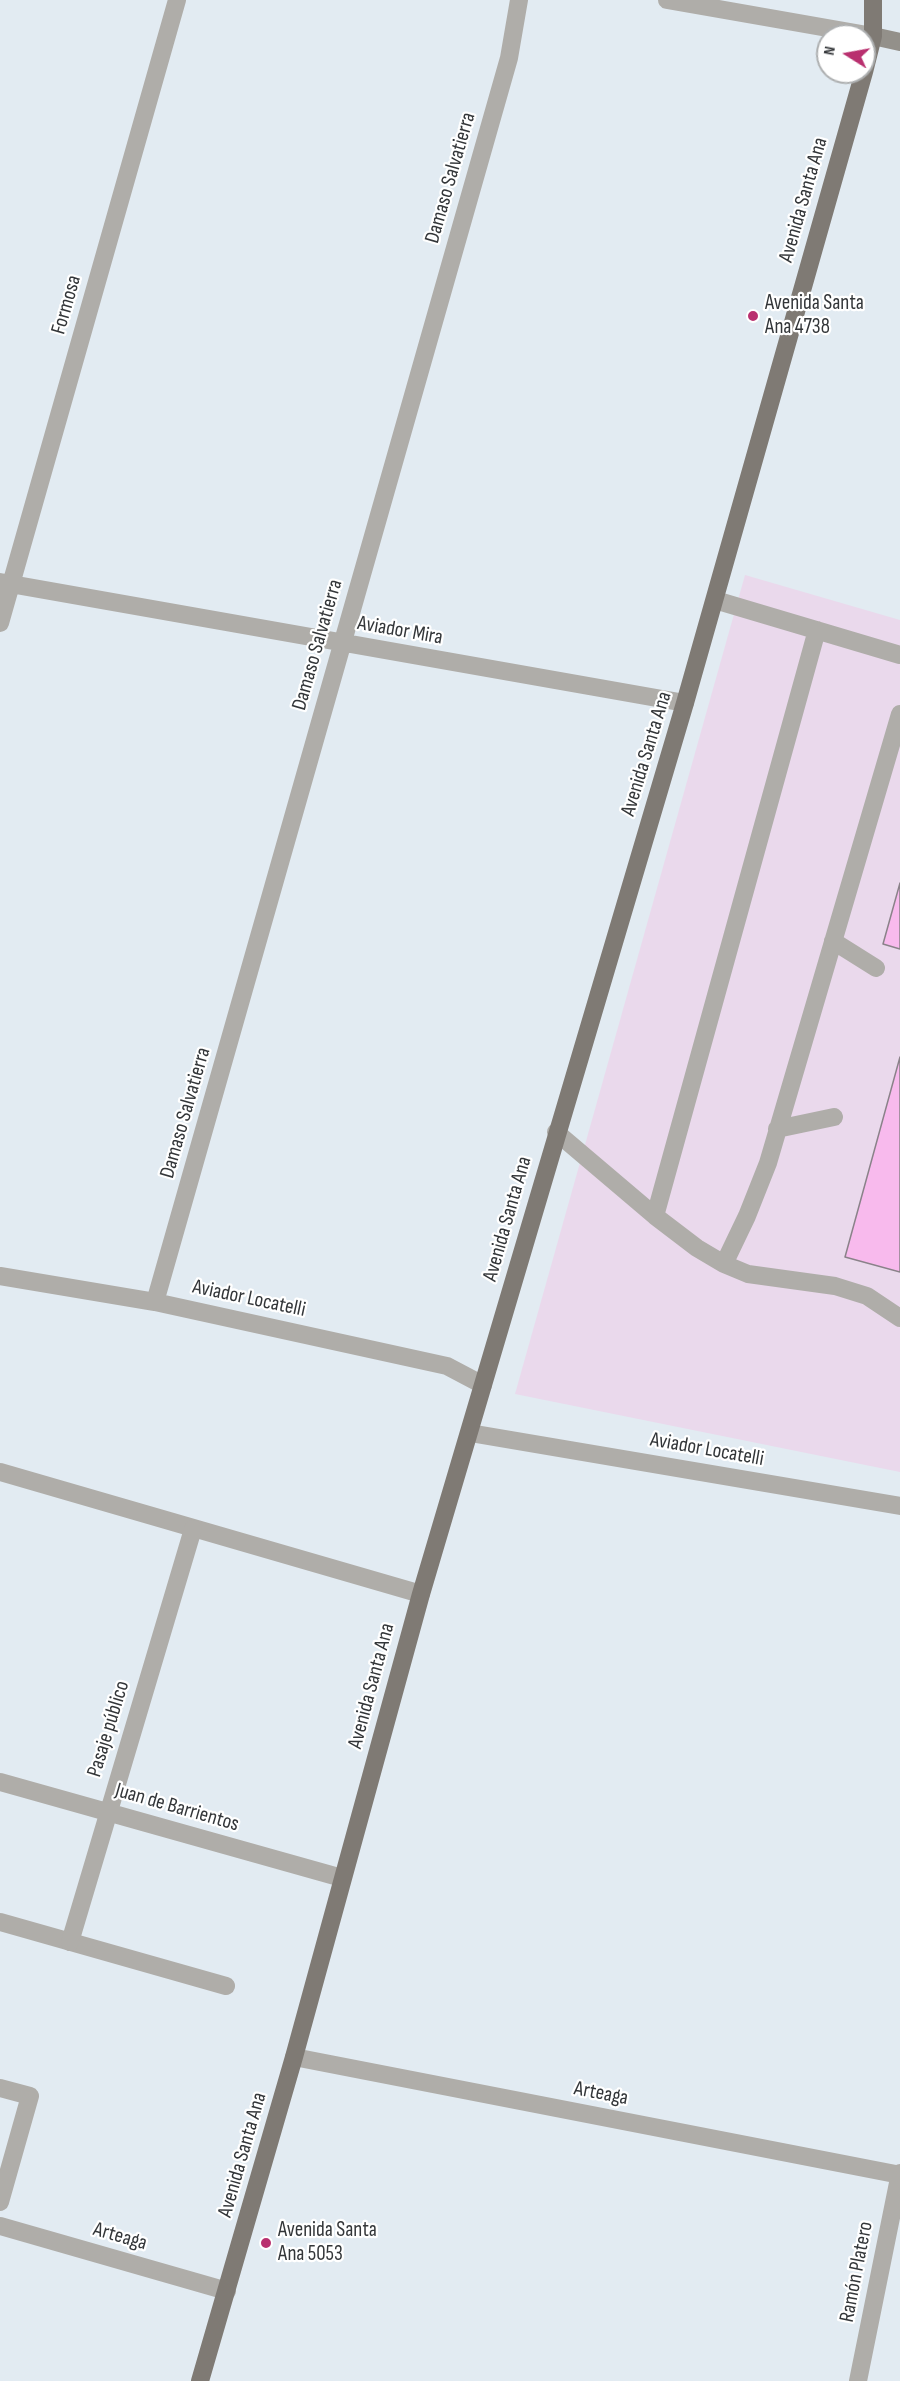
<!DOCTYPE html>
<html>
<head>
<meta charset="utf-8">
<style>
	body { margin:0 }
	#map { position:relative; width:900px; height:2381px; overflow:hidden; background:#e2ebf2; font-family:"Sofia Sans Condensed",sans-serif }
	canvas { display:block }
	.north { position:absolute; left:816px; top:24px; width:60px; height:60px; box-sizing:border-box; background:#fff; border:2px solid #adafb0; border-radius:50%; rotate:281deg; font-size:16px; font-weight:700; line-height:24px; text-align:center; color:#333639 }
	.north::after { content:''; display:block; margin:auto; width:21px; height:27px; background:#b9306f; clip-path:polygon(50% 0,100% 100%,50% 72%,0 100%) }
</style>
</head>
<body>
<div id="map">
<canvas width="900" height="2381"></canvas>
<div class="north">N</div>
</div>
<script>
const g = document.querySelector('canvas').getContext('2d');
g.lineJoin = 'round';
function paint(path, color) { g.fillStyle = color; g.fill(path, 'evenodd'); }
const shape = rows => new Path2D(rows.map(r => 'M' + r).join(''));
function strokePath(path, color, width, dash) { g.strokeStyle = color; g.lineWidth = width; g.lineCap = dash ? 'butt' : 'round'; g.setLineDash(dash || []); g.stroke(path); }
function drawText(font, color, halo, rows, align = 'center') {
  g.font = font + ' "Sofia Sans Condensed",sans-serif'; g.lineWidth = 4.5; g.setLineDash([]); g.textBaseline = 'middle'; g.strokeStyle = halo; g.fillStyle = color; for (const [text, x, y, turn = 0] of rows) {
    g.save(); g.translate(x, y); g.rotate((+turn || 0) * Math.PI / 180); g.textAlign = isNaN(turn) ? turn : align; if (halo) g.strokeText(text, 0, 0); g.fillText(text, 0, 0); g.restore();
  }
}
paint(shape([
	[745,575,900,620,900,1472,515,1394]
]), '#ead9ec');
const building = shape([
	[900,883,900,949,883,944,900,883],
	[900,1057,900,1272,845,1257,900,1057]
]);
paint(building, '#f8baed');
strokePath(building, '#8a8289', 1.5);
strokePath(shape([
	[715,600,900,655],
	[833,941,876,968],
	[777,1129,834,1117],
	[556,1132,655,1216,697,1248,724,1264,748,1274,835,1286,867,1296,900,1318],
	[655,1216,817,630],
	[724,1264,747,1216,768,1163,900,714],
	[0,1472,421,1594],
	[0,1922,226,1986],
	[0,2088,30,2096,0,2202]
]), '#afada9', 18);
strokePath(shape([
	[667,0,873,36],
	[0,582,685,703],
	[0,623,177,0],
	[0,1276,155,1302,447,1366,483,1385],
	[155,1302,509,58,519,0],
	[470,1433,900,1506],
	[0,1782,342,1878],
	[70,1942,193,1529],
	[294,2057,900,2175],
	[0,2226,227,2291],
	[858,2381,900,2173]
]), '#afada9', 18);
strokePath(shape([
	[873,36,900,42]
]), '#93908a', 18);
strokePath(shape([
	[864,72,873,36,873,0],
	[200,2381,294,2057,421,1594,685,703,864,72]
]), '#7f7a74', 18);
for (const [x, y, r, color] of [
	[753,316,6,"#b9306f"],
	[266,2243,6,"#b9306f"]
]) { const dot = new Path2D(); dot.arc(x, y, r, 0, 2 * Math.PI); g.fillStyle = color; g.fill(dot); strokePath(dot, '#fff', 2); }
drawText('21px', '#333639', '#fff', [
	["Damaso Salvatierra",451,178,-74],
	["Avenida Santa Ana",804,200,-74],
	["Formosa",67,305,-74],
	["Aviador Mira",400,631,10],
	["Damaso Salvatierra",318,645,-74],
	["Avenida Santa Ana",647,754,-73],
	["Damaso Salvatierra",186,1113,-74],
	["Avenida Santa Ana",508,1219,-74],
	["Aviador Locatelli",249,1299,12],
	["Aviador Locatelli",707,1450,10],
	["Avenida Santa Ana",372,1686,-75],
	["Pasaje público",109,1729,-73],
	["Juan de Barrientos",177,1808,16],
	["Arteaga",601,2094,11],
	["Avenida Santa Ana",243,2155,-74],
	["Arteaga",120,2237,16],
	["Ramón Platero",857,2272,-79]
]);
drawText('21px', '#333639', '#fff', [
	["Avenida Santa",765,304],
	["Ana 4738",765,328],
	["Avenida Santa",278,2231],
	["Ana 5053",278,2255]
], 'left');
</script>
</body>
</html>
